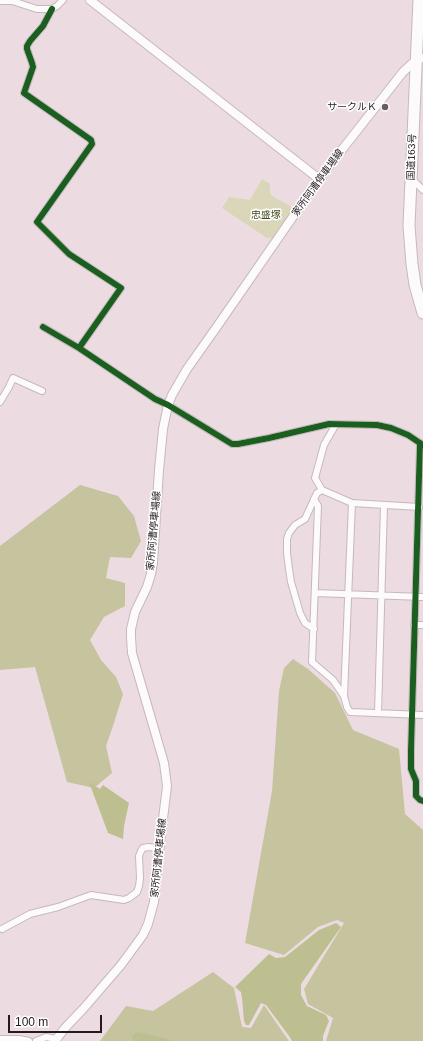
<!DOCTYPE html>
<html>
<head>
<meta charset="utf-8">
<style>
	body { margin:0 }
	#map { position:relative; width:423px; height:1041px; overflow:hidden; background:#ecdce2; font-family:Arial,sans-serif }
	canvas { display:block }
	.scale { position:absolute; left:8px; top:1015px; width:94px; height:18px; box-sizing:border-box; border:2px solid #241a1e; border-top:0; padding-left:5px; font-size:12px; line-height:14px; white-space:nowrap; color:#241a1e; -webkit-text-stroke:3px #fff; paint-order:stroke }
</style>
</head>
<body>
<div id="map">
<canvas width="423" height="1041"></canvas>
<div class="scale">100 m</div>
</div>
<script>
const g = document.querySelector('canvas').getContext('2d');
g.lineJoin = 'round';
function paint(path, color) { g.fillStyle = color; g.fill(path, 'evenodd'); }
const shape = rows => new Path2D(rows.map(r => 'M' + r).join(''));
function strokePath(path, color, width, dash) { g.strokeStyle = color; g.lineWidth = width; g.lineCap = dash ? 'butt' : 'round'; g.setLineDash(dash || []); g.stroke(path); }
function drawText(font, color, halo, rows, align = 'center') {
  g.font = font + ' Arial,"Noto Sans JP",sans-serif'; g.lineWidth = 3; g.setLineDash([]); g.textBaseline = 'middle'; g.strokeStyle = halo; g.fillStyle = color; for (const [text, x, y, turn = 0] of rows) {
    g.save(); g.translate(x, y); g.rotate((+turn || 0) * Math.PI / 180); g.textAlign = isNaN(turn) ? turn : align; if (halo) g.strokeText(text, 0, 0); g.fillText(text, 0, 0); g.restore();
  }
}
paint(shape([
	[262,179,270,184,270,192,271,195,275,198,296,209,273,240,269,237,267,238,222,208,229,197,250,200]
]), '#dad6b9');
paint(shape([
	[80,485,118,496,134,516,141,541,131,558,110,557,106,578,125,583,125,606,104,617,90,640,101,660,116,677,123,694,114,723,106,746,112,773,94,788,67,782,35,667,0,670,0,546],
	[293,659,308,669,335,693,353,730,399,749,405,814,423,830,423,1041,326,1041,333,1018,308,1004,304,989,344,923,337,920,318,927,284,955,245,943,272,791,279,691,284,668],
	[213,972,234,988,242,1027,251,1028,264,1005,289,1041,100,1041,126,1006,153,1011]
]), '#c6c39f');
paint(shape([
	[89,782,100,789,103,785,129,803,124,826,123,839,108,833],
	[336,923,341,927,301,984,301,995,307,1006,326,1015,329,1021,323,1036,323,1041,292,1041,289,1036,266,1005,261,1003,249,1025,246,1025,244,1021,242,998,241,992,235,987,269,954,276,958,285,957,319,930],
	[138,1032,175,1041,132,1041,132,1036,135,1033]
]), '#bebf90');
const street = shape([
	[0,1,12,1,37,9,52,9,57,6,63,0],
	[52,9,43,26,30,41,27,46,27,49,32,63,33,67,24,93,91,140,92,144,37,222,69,254,121,288,79,348],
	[412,181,416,183,423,190],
	[43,327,79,348,155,399,168,405,232,444,238,444,269,438,329,424,377,425,391,428,408,435,423,445],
	[0,402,9,387,13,378,42,391],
	[336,424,324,445,315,478,322,490,352,503,419,507],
	[420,443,411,750,411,769,416,781,416,796,420,800,423,801],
	[314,499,318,506,312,662,333,680,344,696,347,707,350,712,423,715],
	[315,593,423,597],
	[414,625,423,625],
	[314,629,305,623,300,613,291,582,289,569,287,553,287,539,289,533,295,525,305,519,317,493,322,490],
	[344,696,352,503],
	[378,713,384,505],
	[2,929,30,914,58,907,91,895,124,900,129,898,137,892,139,886,140,878,139,856,141,851,143,848,148,847,159,848],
	[0,1039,19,1039,29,1041],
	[36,1041,46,1037,56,1039]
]);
const secondary = shape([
	[90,0,319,179],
	[55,1041,65,1028,84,1008,121,965,143,935,148,924,154,902,157,868,167,786,164,763,132,653,131,637,131,629,135,612,147,587,151,574,153,563,159,470,163,429,168,405,172,395,187,369,216,328,319,179,403,72,416,60,423,58]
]);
const highway = shape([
	[419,0,409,226,412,264,415,285,423,313]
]);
strokePath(street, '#c5b9be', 8);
strokePath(secondary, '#c5b9be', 10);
strokePath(highway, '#c5b9be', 13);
strokePath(street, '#fcfafb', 6);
strokePath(secondary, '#fcfafb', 8);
strokePath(highway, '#fcfafb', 11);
strokePath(shape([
	[52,9,43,26,30,41,27,46,27,49,32,63,33,67,24,93,91,140,92,144,37,222,69,254,121,288,79,348],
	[43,327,79,348,155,399,168,405,232,444,238,444,269,438,329,424,377,425,391,428,408,435,423,445],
	[420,443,411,750,411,769,416,781,416,796,420,800,423,801]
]), '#1b5e20', 6);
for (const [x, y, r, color] of [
	[385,107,4,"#6a5e63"]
]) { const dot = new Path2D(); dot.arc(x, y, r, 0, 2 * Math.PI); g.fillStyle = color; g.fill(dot); strokePath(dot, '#fff', 1.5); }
drawText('10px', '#241a1e', '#fff', [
	["サークルＫ",377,107]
], 'right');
drawText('10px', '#241a1e', '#fff', [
	["国道163号",412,157,-88],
	["家所阿漕停車場線",318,183,-54],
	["家所阿漕停車場線",154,531,-85],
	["家所阿漕停車場線",159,858,-84]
]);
drawText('10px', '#484d19', '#fff', [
	["忠盛塚",266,215]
]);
</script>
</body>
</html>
